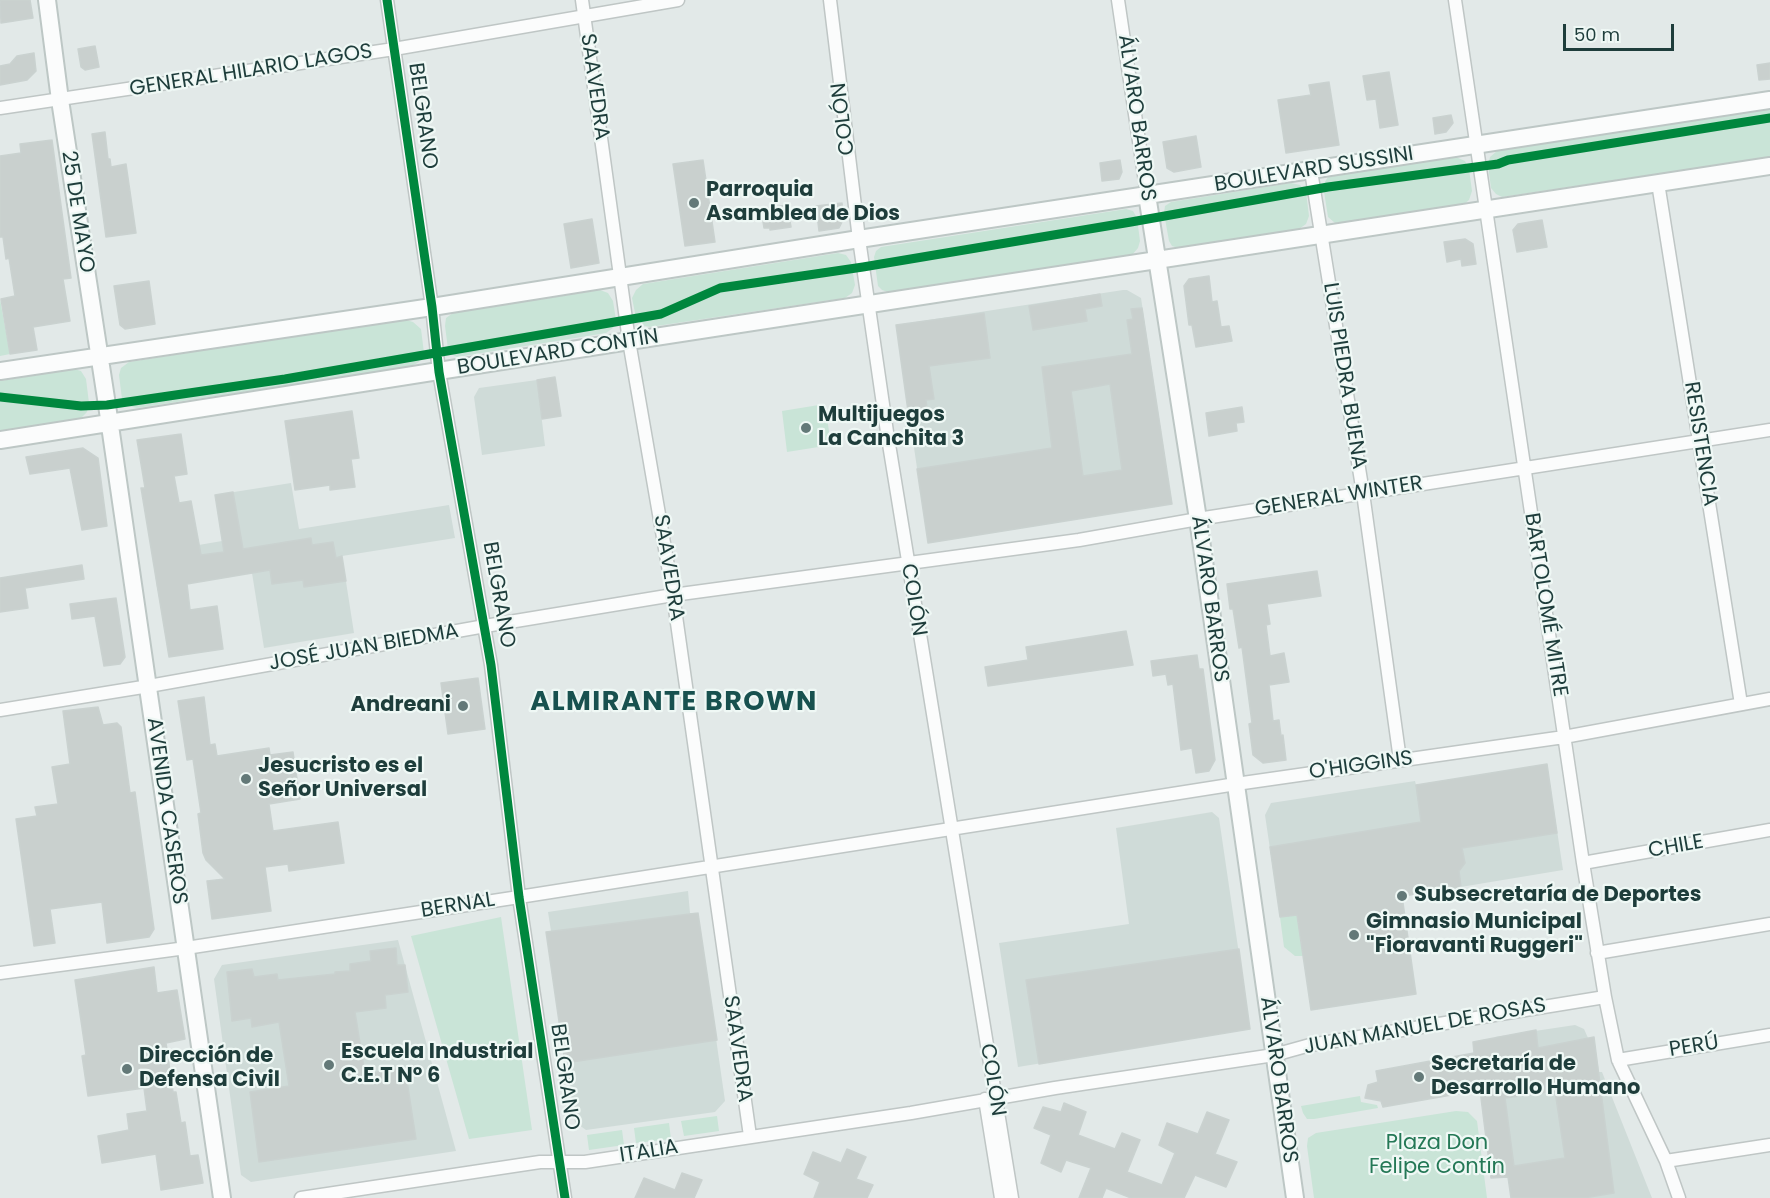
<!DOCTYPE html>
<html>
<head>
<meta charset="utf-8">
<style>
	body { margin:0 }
	#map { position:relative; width:1770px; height:1198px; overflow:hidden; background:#e2e9e8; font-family:Poppins,sans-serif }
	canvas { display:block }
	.scale { position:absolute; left:1563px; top:24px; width:111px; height:27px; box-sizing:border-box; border:3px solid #1e3d3b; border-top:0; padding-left:8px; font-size:18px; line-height:21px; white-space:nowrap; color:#1e3d3b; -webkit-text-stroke:4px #eff8f5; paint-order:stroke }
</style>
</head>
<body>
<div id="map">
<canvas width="1770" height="1198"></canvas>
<div class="scale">50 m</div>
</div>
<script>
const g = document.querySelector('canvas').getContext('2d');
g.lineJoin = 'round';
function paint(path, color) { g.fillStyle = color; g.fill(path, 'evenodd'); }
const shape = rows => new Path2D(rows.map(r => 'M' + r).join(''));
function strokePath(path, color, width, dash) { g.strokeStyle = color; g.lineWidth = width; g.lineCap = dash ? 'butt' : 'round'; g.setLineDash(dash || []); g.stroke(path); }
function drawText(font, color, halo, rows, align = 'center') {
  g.font = font + ' Poppins,sans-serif'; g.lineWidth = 4.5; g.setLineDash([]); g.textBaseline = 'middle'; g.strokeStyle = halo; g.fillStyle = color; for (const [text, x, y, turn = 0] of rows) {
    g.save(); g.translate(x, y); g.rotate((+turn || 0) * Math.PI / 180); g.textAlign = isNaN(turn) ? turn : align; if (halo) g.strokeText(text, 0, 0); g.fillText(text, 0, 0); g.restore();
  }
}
paint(shape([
	[1123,290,1127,290,1141,298,1172,504,928,543,896,325],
	[537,380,545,446,482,455,474,397,479,388],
	[291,483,299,529,449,505,455,538,342,556,354,633,264,648,252,573,157,588,152,553,222,541,215,495],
	[1547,764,1563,870,1280,917,1265,815,1271,803,1415,781,1416,785],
	[1212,812,1219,818,1250,1029,1018,1067,999,943,1129,924,1116,828],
	[688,891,690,913,698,913,725,1101,715,1112,586,1130,575,1122,546,932,551,931,548,912],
	[398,940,456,1151,251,1182,241,1175,214,979,222,965],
	[1575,1025,1584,1029,1588,1038,1594,1037,1599,1072,1602,1072,1652,1198,1511,1198,1514,1166,1495,1037]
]), '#cfdbd8');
paint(shape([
	[1770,107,1770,157,1502,197,1496,194,1491,188,1488,165,1490,157,1497,151],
	[1456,157,1465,161,1469,169,1472,191,1469,200,1463,205,1335,223,1328,217,1323,185,1328,177],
	[1291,183,1300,185,1306,192,1309,216,1306,224,1299,229,1178,248,1172,246,1169,241,1164,213,1165,206,1171,202],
	[1126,209,1133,211,1137,218,1140,241,1138,248,1132,255,888,292,882,290,878,286,874,257,876,251,881,247],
	[838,253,846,255,851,262,855,285,852,293,845,298,650,327,641,325,636,318,632,298,636,290,643,284],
	[600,290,608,293,613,301,616,320,613,328,606,333,457,357,451,354,448,349,445,326,446,318,453,313],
	[0,299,10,354,0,356],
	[403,319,413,322,421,329,424,353,419,362,410,367,137,408,128,406,122,399,119,375,121,368,129,362],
	[74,369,81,371,86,379,89,403,87,412,81,418,0,431,0,381],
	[825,404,831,445,787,452,782,411],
	[1297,915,1303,956,1295,956,1284,947,1280,917],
	[501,917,532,1130,469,1139,411,936],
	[1360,1096,1361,1102,1377,1105,1378,1108,1314,1119,1307,1119,1303,1113,1301,1106],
	[1456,1111,1468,1112,1477,1121,1487,1198,1314,1198,1307,1146,1308,1138,1316,1133],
	[717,1116,719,1131,684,1136,681,1121],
	[669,1123,671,1139,636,1143,634,1128],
	[622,1130,624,1145,589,1150,587,1135]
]), '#c9e4d7');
const building = shape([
	[0,0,30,0,33,18,1,23,0,0],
	[95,46,99,67,85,70,81,67,78,49,95,46],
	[34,53,36,71,27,80,0,85,0,66,10,64,17,56,34,53],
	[1770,63,1770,79,1759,80,1757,65,1770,63],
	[1389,72,1398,125,1380,128,1376,99,1367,100,1363,76,1389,72],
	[1329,82,1339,145,1286,153,1278,100,1311,95,1309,85,1329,82],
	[1451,115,1453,123,1446,132,1435,134,1433,118,1451,115],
	[105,132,108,159,110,159,111,167,126,164,136,233,106,237,92,134,105,132],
	[1196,136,1201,167,1174,172,1167,168,1163,142,1196,136],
	[52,140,71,278,63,279,70,321,33,327,37,350,10,354,1,299,15,296,9,258,6,259,3,237,0,237,0,156,21,153,20,144,52,140],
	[703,160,715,242,685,246,673,164,703,160],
	[1120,160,1122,172,1119,179,1102,181,1100,163,1120,160],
	[842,203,844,218,839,228,819,231,816,206,842,203],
	[787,205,791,227,770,230,770,228,764,228,761,209,787,205],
	[592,219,599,263,571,268,564,224,592,219],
	[1542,220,1547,247,1517,252,1513,230,1518,224,1542,220],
	[1465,239,1473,244,1476,264,1462,266,1461,259,1447,262,1444,242,1465,239],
	[1209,276,1212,302,1217,301,1221,327,1229,326,1232,341,1196,347,1192,325,1189,325,1184,286,1189,279,1209,276],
	[149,281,155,324,125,329,120,325,114,286,149,281],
	[1100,294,1102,306,1085,309,1087,321,1033,330,1029,306,1100,294],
	[1142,308,1172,504,928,543,917,469,1052,448,1042,367,1132,354,1127,320,1133,319,1131,309,1142,308],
	[1110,384,1122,470,1083,476,1071,391,1110,384],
	[984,313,990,358,929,366,934,399,926,400,927,409,908,411,896,325,984,313],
	[555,377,561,416,542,419,537,380,555,377],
	[1242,407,1244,422,1236,423,1237,431,1209,436,1206,413,1242,407],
	[352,411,359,458,351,459,355,487,330,490,330,485,295,490,285,421,352,411],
	[181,434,187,474,174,476,179,503,191,501,201,555,224,552,215,495,233,492,243,549,311,538,312,545,333,542,336,558,342,556,346,581,304,587,303,580,272,584,270,570,187,584,190,610,217,606,223,649,169,657,141,488,145,488,137,440,181,434],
	[83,448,98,458,107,526,82,530,70,468,30,474,26,457,83,448],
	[82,565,84,579,25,588,28,608,0,612,0,578,82,565],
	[1317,571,1321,596,1267,604,1270,624,1266,625,1270,656,1284,653,1289,682,1269,685,1273,721,1279,720,1281,736,1283,735,1286,760,1263,763,1253,755,1249,724,1252,723,1242,647,1239,648,1233,609,1230,609,1227,584,1317,571],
	[116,598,125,657,120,664,104,666,95,616,72,619,70,604,116,598],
	[1126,631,1133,665,988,686,985,667,1028,660,1026,647,1126,631],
	[1197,655,1199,669,1203,669,1215,760,1209,771,1196,773,1192,748,1181,750,1173,684,1168,685,1166,674,1153,676,1151,661,1197,655],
	[478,678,485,729,448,734,441,683,478,678],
	[204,697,210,745,215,744,217,756,269,748,270,755,293,752,300,799,269,804,273,831,338,822,344,863,289,871,288,864,265,867,271,911,212,919,207,881,225,879,206,860,203,853,198,814,201,813,193,759,187,760,178,701,204,697],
	[98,707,103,725,117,723,121,727,130,793,135,792,154,929,149,937,107,943,102,902,50,909,55,943,34,946,16,819,37,816,35,807,58,804,52,767,70,764,63,711,98,707],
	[1547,764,1557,833,1462,848,1465,863,1459,871,1461,887,1402,896,1416,994,1311,1010,1297,915,1280,917,1270,847,1421,822,1416,785,1547,764],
	[698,913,717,1040,565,1063,546,932,698,913],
	[396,948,397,965,405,965,408,992,385,995,386,1008,355,1012,365,1074,405,1068,416,1139,259,1162,250,1092,289,1086,279,1022,252,1027,251,1018,232,1021,227,972,252,969,254,977,277,974,278,980,335,974,335,972,350,971,350,964,371,961,370,951,396,948],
	[1239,949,1250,1029,1039,1064,1026,980,1239,949],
	[154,967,157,993,177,990,185,1039,166,1043,173,1092,176,1092,181,1123,185,1122,190,1156,198,1155,203,1183,161,1190,156,1154,102,1163,98,1136,129,1130,127,1114,147,1111,144,1088,88,1096,82,1056,86,1055,75,980,154,967],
	[1536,1030,1538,1048,1594,1037,1614,1193,1584,1198,1511,1198,1508,1177,1491,1178,1480,1090,1383,1107,1381,1101,1365,1098,1368,1085,1378,1082,1376,1071,1474,1053,1473,1042,1536,1030],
	[1555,1091,1565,1158,1514,1166,1505,1098,1555,1091],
	[1064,1103,1086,1112,1078,1135,1115,1149,1122,1133,1140,1140,1127,1172,1162,1185,1175,1153,1159,1145,1167,1123,1198,1134,1207,1112,1229,1120,1215,1154,1237,1162,1226,1187,1195,1175,1184,1198,1131,1198,1106,1188,1102,1198,1079,1198,1091,1168,1066,1160,1061,1172,1041,1163,1051,1135,1034,1128,1043,1107,1061,1112,1064,1103],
	[847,1149,866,1157,856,1179,873,1185,867,1198,814,1198,820,1182,804,1174,813,1152,841,1163,847,1149],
	[682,1173,702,1180,694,1198,635,1198,644,1178,675,1190,682,1173]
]);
paint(building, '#c9d0ce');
strokePath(building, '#cad2d0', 1.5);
const minor = shape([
	[387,0,432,307,439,372,491,665,519,897,565,1198],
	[582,0,629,341,673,595,750,1136],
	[830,0,859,239,887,432,1012,1198],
	[1118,0,1147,195],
	[1455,0,1583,863,1605,997,1618,1060,1666,1161,1679,1198],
	[0,108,394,49,678,0],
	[1311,171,1363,493,1400,760],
	[1658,183,1741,704],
	[0,710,149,686,485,626,673,595,1079,540,1198,519,1770,430],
	[1583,863,1770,830],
	[1597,953,1770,924],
	[0,973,186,948,519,897,1236,784,1564,737,1770,699],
	[1618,1060,1770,1035],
	[985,1099,1001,1198],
	[1666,1161,1770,1145],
	[301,1198,540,1162,585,1162,911,1113,1055,1088,1274,1055,1310,1045,1605,997]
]);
const secondary = shape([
	[47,0,60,100,107,405,222,1198],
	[1147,195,1198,519,1295,1198],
	[0,371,432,307,859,239,1770,100],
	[0,440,629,341,1770,166]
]);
strokePath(minor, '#bfc6c5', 15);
strokePath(secondary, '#bdc7c5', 20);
strokePath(minor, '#fbfcfc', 12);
strokePath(secondary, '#fbfcfc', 16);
strokePath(shape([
	[387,0,432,307,439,372,491,665,519,897,565,1198],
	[0,397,81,406,107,405,285,379,661,314,720,288,863,267,1131,222,1328,187,1498,164,1508,160,1770,118]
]), '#00873e', 9);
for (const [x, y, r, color] of [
	[694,203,6,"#637978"],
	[806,428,6,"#637978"],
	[463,706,6,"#637978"],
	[246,779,6,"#637978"],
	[1402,896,6,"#637978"],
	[1354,935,6,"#637978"],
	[329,1065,6,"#637978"],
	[127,1069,6,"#637978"],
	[1419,1077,6,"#637978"]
]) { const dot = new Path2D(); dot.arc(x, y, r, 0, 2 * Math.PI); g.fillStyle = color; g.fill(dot); strokePath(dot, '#eff8f5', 2); }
drawText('21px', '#1e3d3b', '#eff8f5', [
	["GENERAL HILARIO LAGOS",251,71,-9],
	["SAAVEDRA",594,87,82],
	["BELGRANO",422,116,82],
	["ÁLVARO BARROS",1136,118,82],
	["COLÓN",844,119,-97],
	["BOULEVARD SUSSINI",1314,170,-9],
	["25 DE MAYO",77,212,81],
	["BOULEVARD CONTÍN",558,353,-9],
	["LUIS PIEDRA BUENA",1344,376,81],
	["RESISTENCIA",1700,444,81],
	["GENERAL WINTER",1339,497,-9],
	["SAAVEDRA",668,568,81],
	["BELGRANO",498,595,80],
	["ÁLVARO BARROS",1209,599,82],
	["COLÓN",913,600,81],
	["BARTOLOMÉ MITRE",1545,605,81],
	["JOSÉ JUAN BIEDMA",364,648,-10],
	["O'HIGGINS",1361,766,-8],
	["AVENIDA CASEROS",166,811,82],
	["CHILE",1676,847,-10],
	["BERNAL",458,906,-9],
	["JUAN MANUEL DE ROSAS",1425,1027,-10],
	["PERÚ",1694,1047,-9],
	["SAAVEDRA",737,1049,82],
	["BELGRANO",564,1077,82],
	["COLÓN",992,1080,81],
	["ÁLVARO BARROS",1278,1080,82],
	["ITALIA",649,1152,-9]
]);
drawText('bold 21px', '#1e3d3b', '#eff8f5', [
	["Parroquia",706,191],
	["Asamblea de Dios",706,215],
	["Multijuegos",818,416],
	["La Canchita 3",818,440],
	["Andreani",451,706,"right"],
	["Jesucristo es el",258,767],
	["Señor Universal",258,791],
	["Subsecretaría de Deportes",1414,896],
	["Gimnasio Municipal",1366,923],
	["\"Fioravanti Ruggeri\"",1366,947],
	["Escuela Industrial",341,1053],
	["C.E.T Nº 6",341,1077],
	["Dirección de",139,1057],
	["Defensa Civil",139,1081],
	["Secretaría de",1431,1065],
	["Desarrollo Humano",1431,1089]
], 'left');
drawText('21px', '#247856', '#eff8f5', [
	["Plaza Don",1437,1144],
	["Felipe Contín",1437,1168]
]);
g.letterSpacing = '1.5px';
drawText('bold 27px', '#18514f', '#eff8f5', [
	["ALMIRANTE BROWN",674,703]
]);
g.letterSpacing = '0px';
</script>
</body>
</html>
